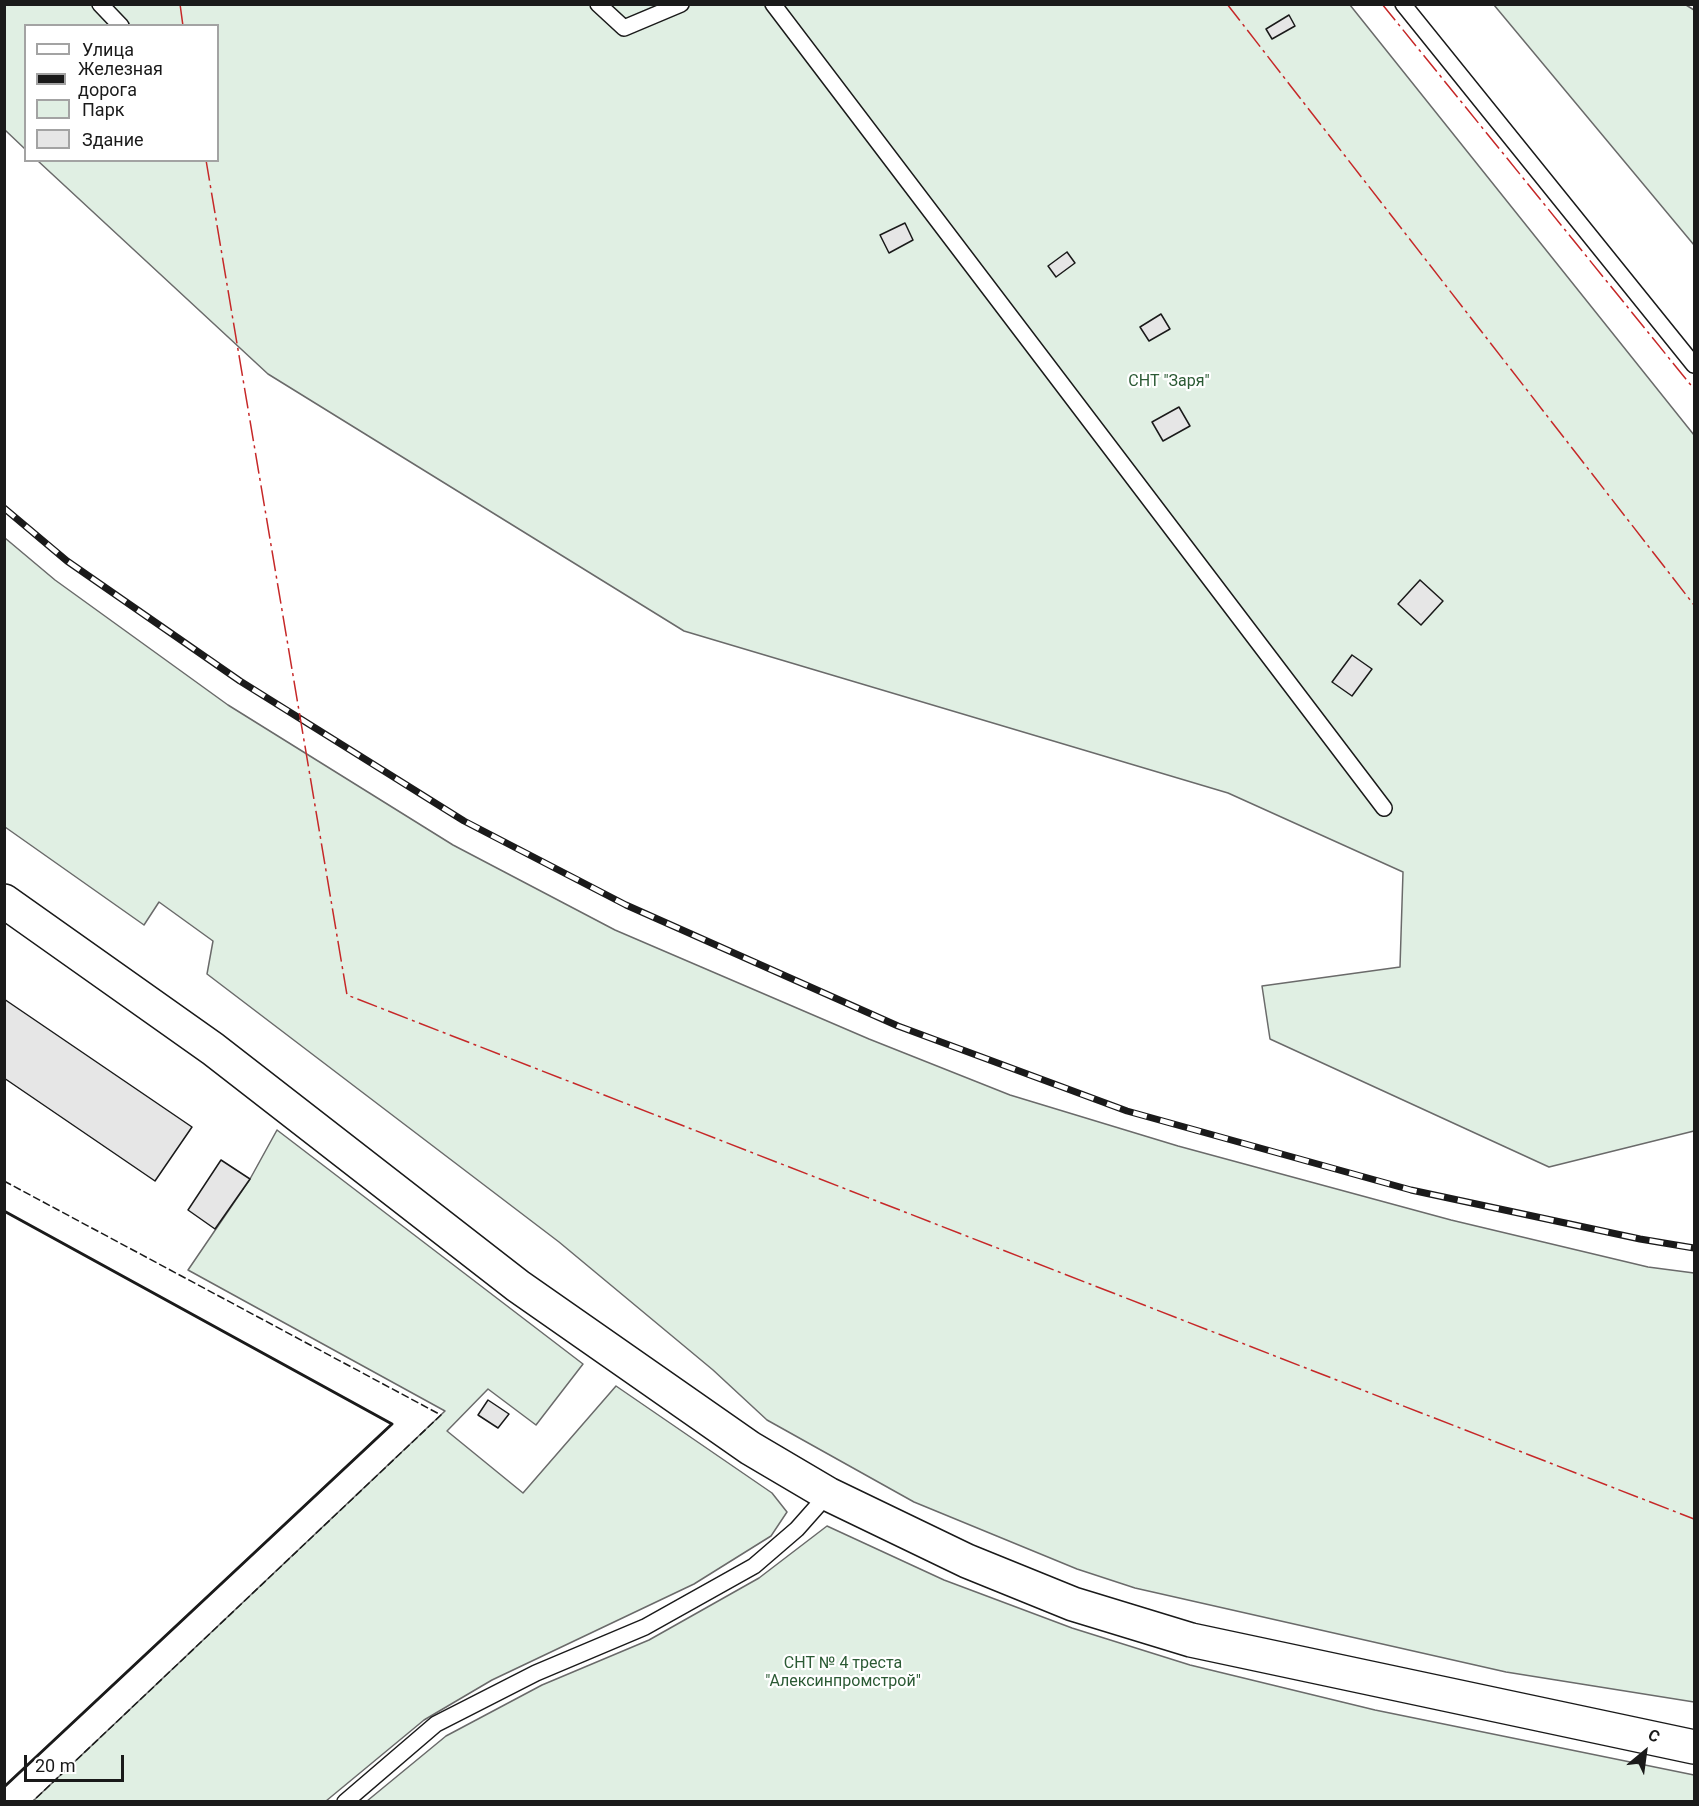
<!DOCTYPE html>
<html>
<head>
<meta charset="utf-8">
<style>
	body { margin:0 }
	#map { position:relative; width:1699px; height:1806px; overflow:hidden; background:#fff; font-family:Roboto,sans-serif }
	canvas { display:block }
	.frame { position:absolute; inset:0; border:6px solid #1a1a1a; pointer-events:none }
	.legend { position:absolute; left:24px; top:24px; width:195px; height:138px; box-sizing:border-box; background:#fff; border:2px solid #a3a3a3; margin:0; padding:8px 10px; list-style:none; font-size:18px; color:#1a1a1a }
	.legend li { display:flex; align-items:center; gap:12px; height:30px }
	.legend b { width:30px; border:2px solid #a3a3a3 }
	.north { position:absolute; left:1615px; top:1722px; width:60px; height:60px; -webkit-text-stroke:4px #fff; paint-order:stroke; rotate:29deg; font-size:16px; font-weight:700; line-height:24px; text-align:center; color:#1a1a1a }
	.north::after { content:''; display:block; margin:auto; width:21px; height:27px; background:#1a1a1a; clip-path:polygon(50% 0,100% 100%,50% 72%,0 100%) }
	.scale { position:absolute; left:24px; top:1755px; width:100px; height:27px; box-sizing:border-box; border:3px solid #1a1a1a; border-top:0; padding-left:8px; font-size:18px; line-height:21px; white-space:nowrap; color:#1a1a1a; -webkit-text-stroke:4px #fff; paint-order:stroke }
</style>
</head>
<body>
<div id="map">
<canvas width="1699" height="1806"></canvas>
<div class="frame"></div>
<ul class="legend">
<li><b style="height:8px;background:#fff"></b>Улица</li>
<li><b style="height:8px;background:#1a1a1a"></b>Железная дорога</li>
<li><b style="height:16px;background:#e0efe3"></b>Парк</li>
<li><b style="height:16px;background:#e6e6e6"></b>Здание</li>
</ul>
<div class="north">С</div>
<div class="scale">20 m</div>
</div>
<script>
const g = document.querySelector('canvas').getContext('2d');
g.lineJoin = 'round';
function paint(path, color) { g.fillStyle = color; g.fill(path, 'evenodd'); }
const shape = rows => new Path2D(rows.map(r => 'M' + r).join(''));
function strokePath(path, color, width, dash) { g.strokeStyle = color; g.lineWidth = width; g.lineCap = dash ? 'butt' : 'round'; g.setLineDash(dash || []); g.stroke(path); }
function drawText(font, color, halo, rows, align = 'center') {
  g.font = font + ' Roboto,sans-serif'; g.lineWidth = 4.5; g.setLineDash([]); g.textBaseline = 'middle'; g.strokeStyle = halo; g.fillStyle = color; for (const [text, x, y, turn = 0] of rows) {
    g.save(); g.translate(x, y); g.rotate((+turn || 0) * Math.PI / 180); g.textAlign = isNaN(turn) ? turn : align; if (halo) g.strokeText(text, 0, 0); g.fillText(text, 0, 0); g.restore();
  }
}
const green = shape([
	[4,5,1350,5,1694,435,1694,1131,1549,1167,1270,1039,1262,986,1400,967,1403,872,1228,793,684,631,268,374,38,161,218,160,218,26,26,26,25,149,5,130,4,5],
	[1686,5,1694,10,1694,245,1494,5,1686,5],
	[5,538,55,580,228,705,453,845,615,930,869,1039,1010,1095,1178,1146,1451,1220,1648,1267,1694,1273,1694,1702,1506,1672,1135,1588,1077,1569,914,1502,767,1420,713,1370,559,1242,207,974,213,941,159,902,144,925,5,827,5,538],
	[277,1130,583,1364,536,1425,488,1389,447,1431,523,1493,616,1386,772,1493,787,1512,771,1536,694,1584,492,1680,424,1720,326,1801,32,1802,445,1411,188,1270,250,1179,277,1130],
	[827,1526,944,1580,1072,1628,1190,1665,1375,1710,1694,1775,1694,1801,367,1801,446,1736,542,1685,649,1640,759,1578,827,1526]
]);
paint(green, '#e0efe3');
strokePath(green, '#6a6a6a', 1.5);
const building = shape([
	[1289,15,1295,26,1272,39,1266,29,1289,15],
	[905,223,913,240,889,253,880,235,905,223],
	[1067,252,1075,263,1056,277,1048,266,1067,252],
	[1161,314,1170,329,1149,341,1140,327,1161,314],
	[1179,407,1190,426,1163,441,1152,422,1179,407],
	[1420,580,1443,601,1421,625,1398,604,1420,580],
	[1352,655,1372,669,1352,696,1332,682,1352,655],
	[4,999,192,1127,155,1181,4,1078,4,999],
	[221,1160,250,1179,215,1229,188,1210,221,1160],
	[488,1400,509,1414,498,1428,478,1415,488,1400]
]);
paint(building, '#e6e6e6');
strokePath(building, '#1a1a1a', 1.5);
const service = shape([
	[100,4,121,26],
	[598,4,624,28,681,4],
	[773,4,1384,808],
	[1403,4,1694,365],
	[345,1802,436,1724,536,1673,645,1627,754,1566,797,1529,828,1494]
]);
const secondary = shape([
	[4,901,213,1049,518,1286,750,1448,828,1494,967,1561,1073,1604,1191,1640,1694,1747]
]);
strokePath(service, '#1a1a1a', 18);
strokePath(secondary, '#1a1a1a', 36);
strokePath(service, '#fff', 15);
strokePath(secondary, '#fff', 33);
const rail = shape([
	[4,508,67,561,240,681,464,821,626,905,898,1026,1127,1111,1411,1190,1640,1239,1694,1248]
]);
strokePath(rail, '#1a1a1a', 7);
strokePath(rail, '#fff', 4.5, [14]);
strokePath(shape([
	[4,1181,441,1415,32,1802]
]), '#1a1a1a', 1.5, [8, 3]);
strokePath(shape([
	[4,1211,392,1424,4,1787]
]), '#1a1a1a', 3);
strokePath(shape([
	[180,4,183,26],
	[1227,4,1694,605],
	[1382,4,1694,389],
	[206,160,347,995,1694,1519]
]), '#c62828', 1.5, [21, 4.5, 3, 4.5]);
drawText('16px', '#2b5a34', '#fff', [
	["СНТ \"Заря\"",1169,382],
	["СНТ № 4 треста",843,1664],
	["\"Алексинпромстрой\"",843,1682]
]);
</script>
</body>
</html>
